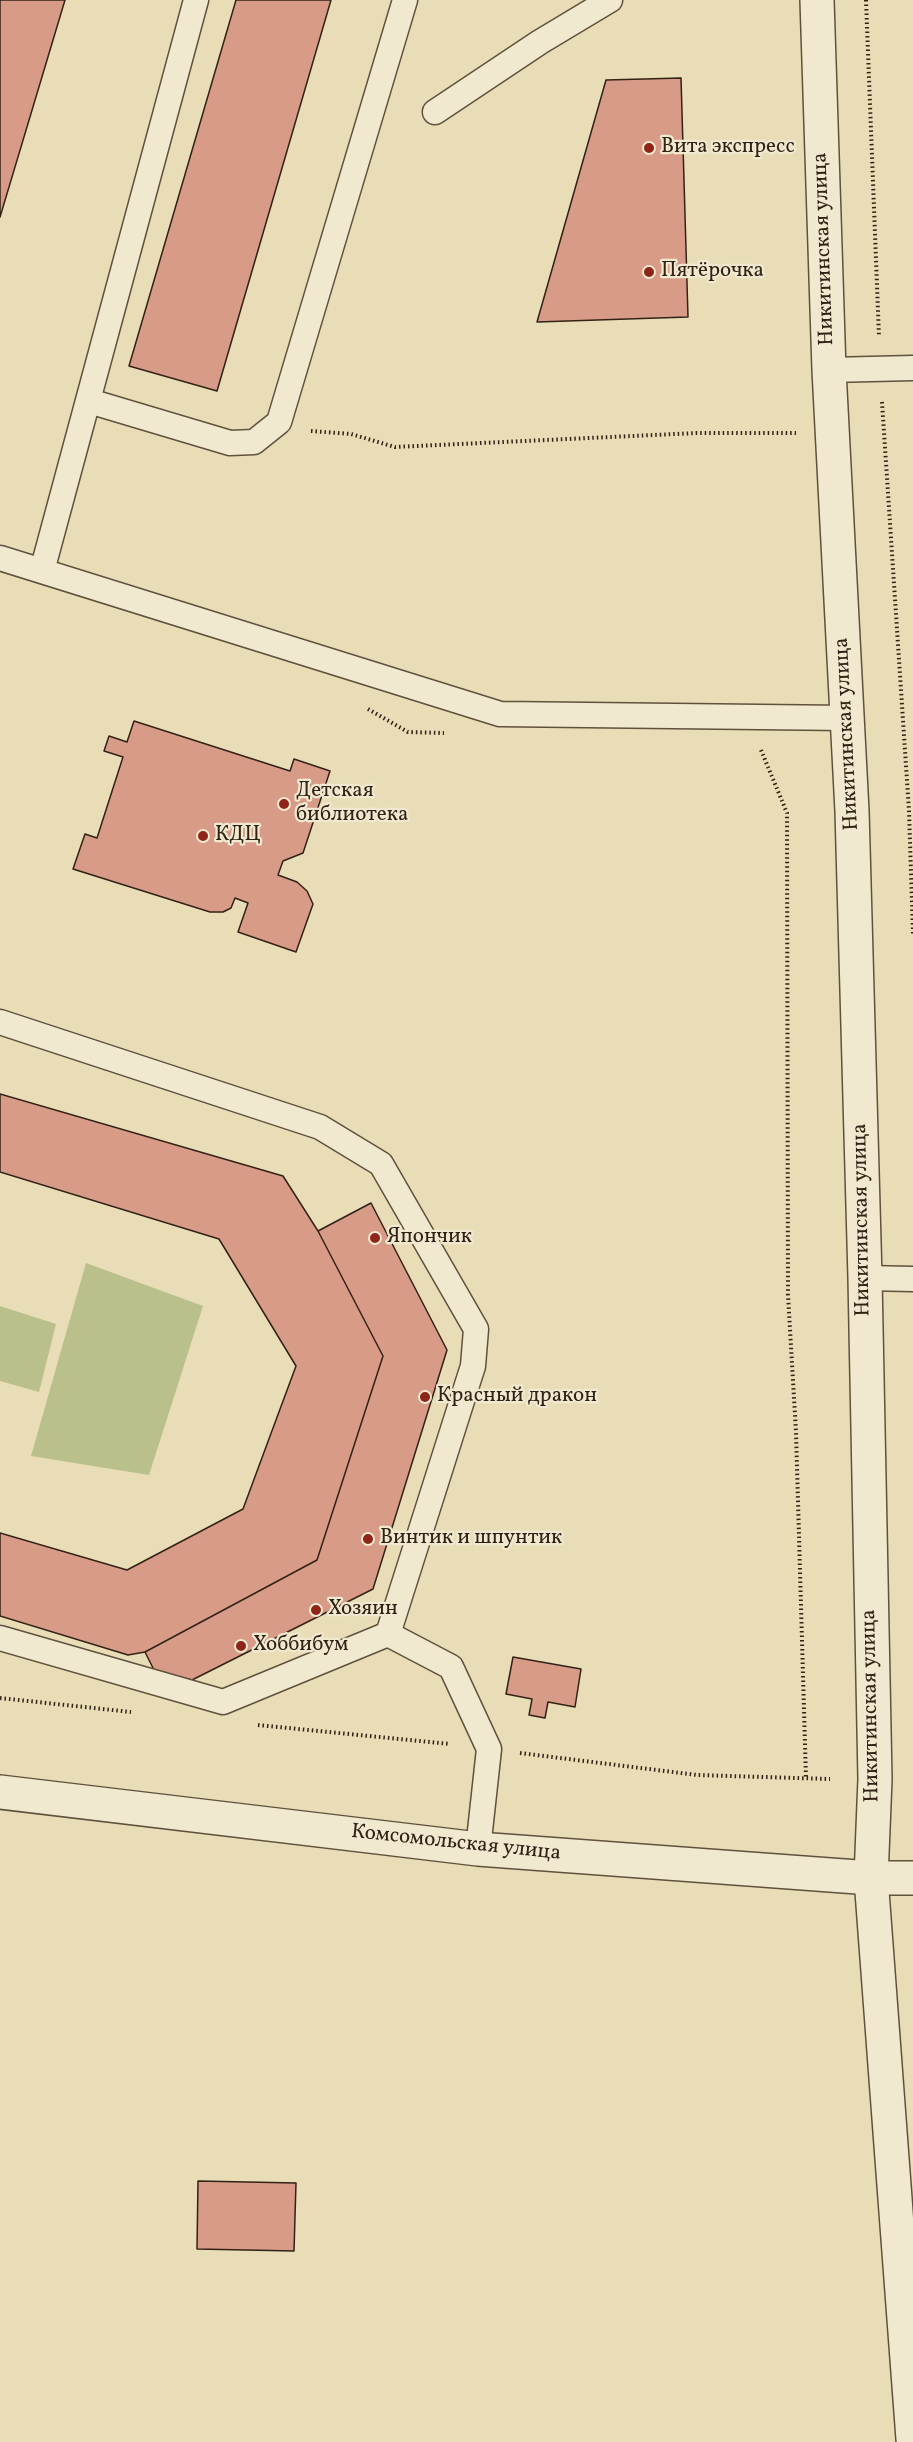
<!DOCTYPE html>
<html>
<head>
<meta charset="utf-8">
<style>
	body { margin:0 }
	canvas { display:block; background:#e8ddb6 }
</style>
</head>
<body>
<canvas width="913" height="2442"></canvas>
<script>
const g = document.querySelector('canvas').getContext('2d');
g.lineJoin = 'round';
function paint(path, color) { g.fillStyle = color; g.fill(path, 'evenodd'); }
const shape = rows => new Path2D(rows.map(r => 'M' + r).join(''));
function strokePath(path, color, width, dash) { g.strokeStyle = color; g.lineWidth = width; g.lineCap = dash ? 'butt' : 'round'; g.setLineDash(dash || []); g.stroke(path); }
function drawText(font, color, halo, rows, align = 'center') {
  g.font = font + ' Vollkorn,serif'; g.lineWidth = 4.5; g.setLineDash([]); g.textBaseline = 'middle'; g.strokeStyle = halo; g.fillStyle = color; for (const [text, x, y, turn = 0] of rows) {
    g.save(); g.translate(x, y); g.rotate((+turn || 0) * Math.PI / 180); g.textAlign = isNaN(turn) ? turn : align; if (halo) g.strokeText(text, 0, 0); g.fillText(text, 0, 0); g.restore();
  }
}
paint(shape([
	[86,1263,203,1306,149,1475,31,1456],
	[0,1306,56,1324,39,1392,0,1381]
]), '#bac08b');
const building = shape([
	[0,0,65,0,0,217,0,0],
	[236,0,331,0,217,391,129,366,236,0],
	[681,78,688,317,537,322,606,80,681,78],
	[134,721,290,771,294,759,330,771,303,853,283,861,278,875,297,882,307,891,313,904,296,952,238,932,248,903,235,898,231,908,223,912,210,912,73,869,85,834,97,838,123,757,104,751,109,736,127,742,134,721],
	[0,1094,283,1176,318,1231,383,1356,317,1560,145,1652,128,1655,0,1616,0,1533,127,1570,243,1509,296,1366,219,1239,0,1172,0,1094],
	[371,1203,447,1350,373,1589,192,1680,155,1672,145,1652,317,1560,383,1356,318,1231,371,1203],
	[513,1657,581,1669,575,1707,548,1702,545,1718,529,1715,532,1699,506,1694,513,1657],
	[198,2181,296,2183,294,2251,197,2249,198,2181]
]);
paint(building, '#d89b88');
strokePath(building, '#322215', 1.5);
const service = shape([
	[435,112,540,42,610,0],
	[829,370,913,368],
	[89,401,230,443,254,442,279,422,405,0],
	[0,558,500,714,847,718],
	[42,571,196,0],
	[0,1022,320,1127,381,1164,476,1329,473,1366,388,1634,223,1702,0,1638],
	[865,1278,913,1279],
	[388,1634,451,1667,489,1749,478,1849]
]);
const minor = shape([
	[817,0,829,370,852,811,865,1278,875,1779,871,1878,913,2439],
	[0,1792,478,1849,871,1878,913,1878]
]);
strokePath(service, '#60513d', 27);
strokePath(minor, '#60513d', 36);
strokePath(shape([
	[866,0,879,337],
	[882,402,909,811,913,934],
	[311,431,351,434,395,447,697,433,796,433],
	[368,709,408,732,444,733],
	[761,750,787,813,788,1295,796,1432,806,1779],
	[0,1698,131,1712],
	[258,1725,450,1744],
	[520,1753,697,1775,830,1779]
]), '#322215', 4, [1.5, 3]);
strokePath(service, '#f0e9d0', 24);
strokePath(minor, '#f0e9d0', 33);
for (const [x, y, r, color] of [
	[649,148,6,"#8f2418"],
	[649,272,6,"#8f2418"],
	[284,804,6,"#8f2418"],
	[203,836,6,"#8f2418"],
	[375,1238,6,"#8f2418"],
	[425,1397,6,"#8f2418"],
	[368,1539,6,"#8f2418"],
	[316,1610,6,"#8f2418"],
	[241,1646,6,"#8f2418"]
]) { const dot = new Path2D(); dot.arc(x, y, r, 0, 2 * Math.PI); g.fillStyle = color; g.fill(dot); strokePath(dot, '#f0e9d0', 2); }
drawText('21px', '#322215', '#f0e9d0', [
	["Вита экспресс",661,148],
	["Пятёрочка",661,272],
	["Детская",296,792],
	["библиотека",296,816],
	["КДЦ",215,836],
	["Япончик",387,1238],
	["Красный дракон",437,1397],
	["Винтик и шпунтик",380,1539],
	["Хозяин",328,1610],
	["Хоббибум",253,1646]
], 'left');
drawText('21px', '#322215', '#f0e9d0', [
	["Никитинская улица",825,249,-92],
	["Никитинская улица",848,734,-93],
	["Никитинская улица",863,1220,-91],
	["Никитинская улица",872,1706,-91],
	["Комсомольская улица",456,1844,6]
]);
</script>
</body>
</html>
